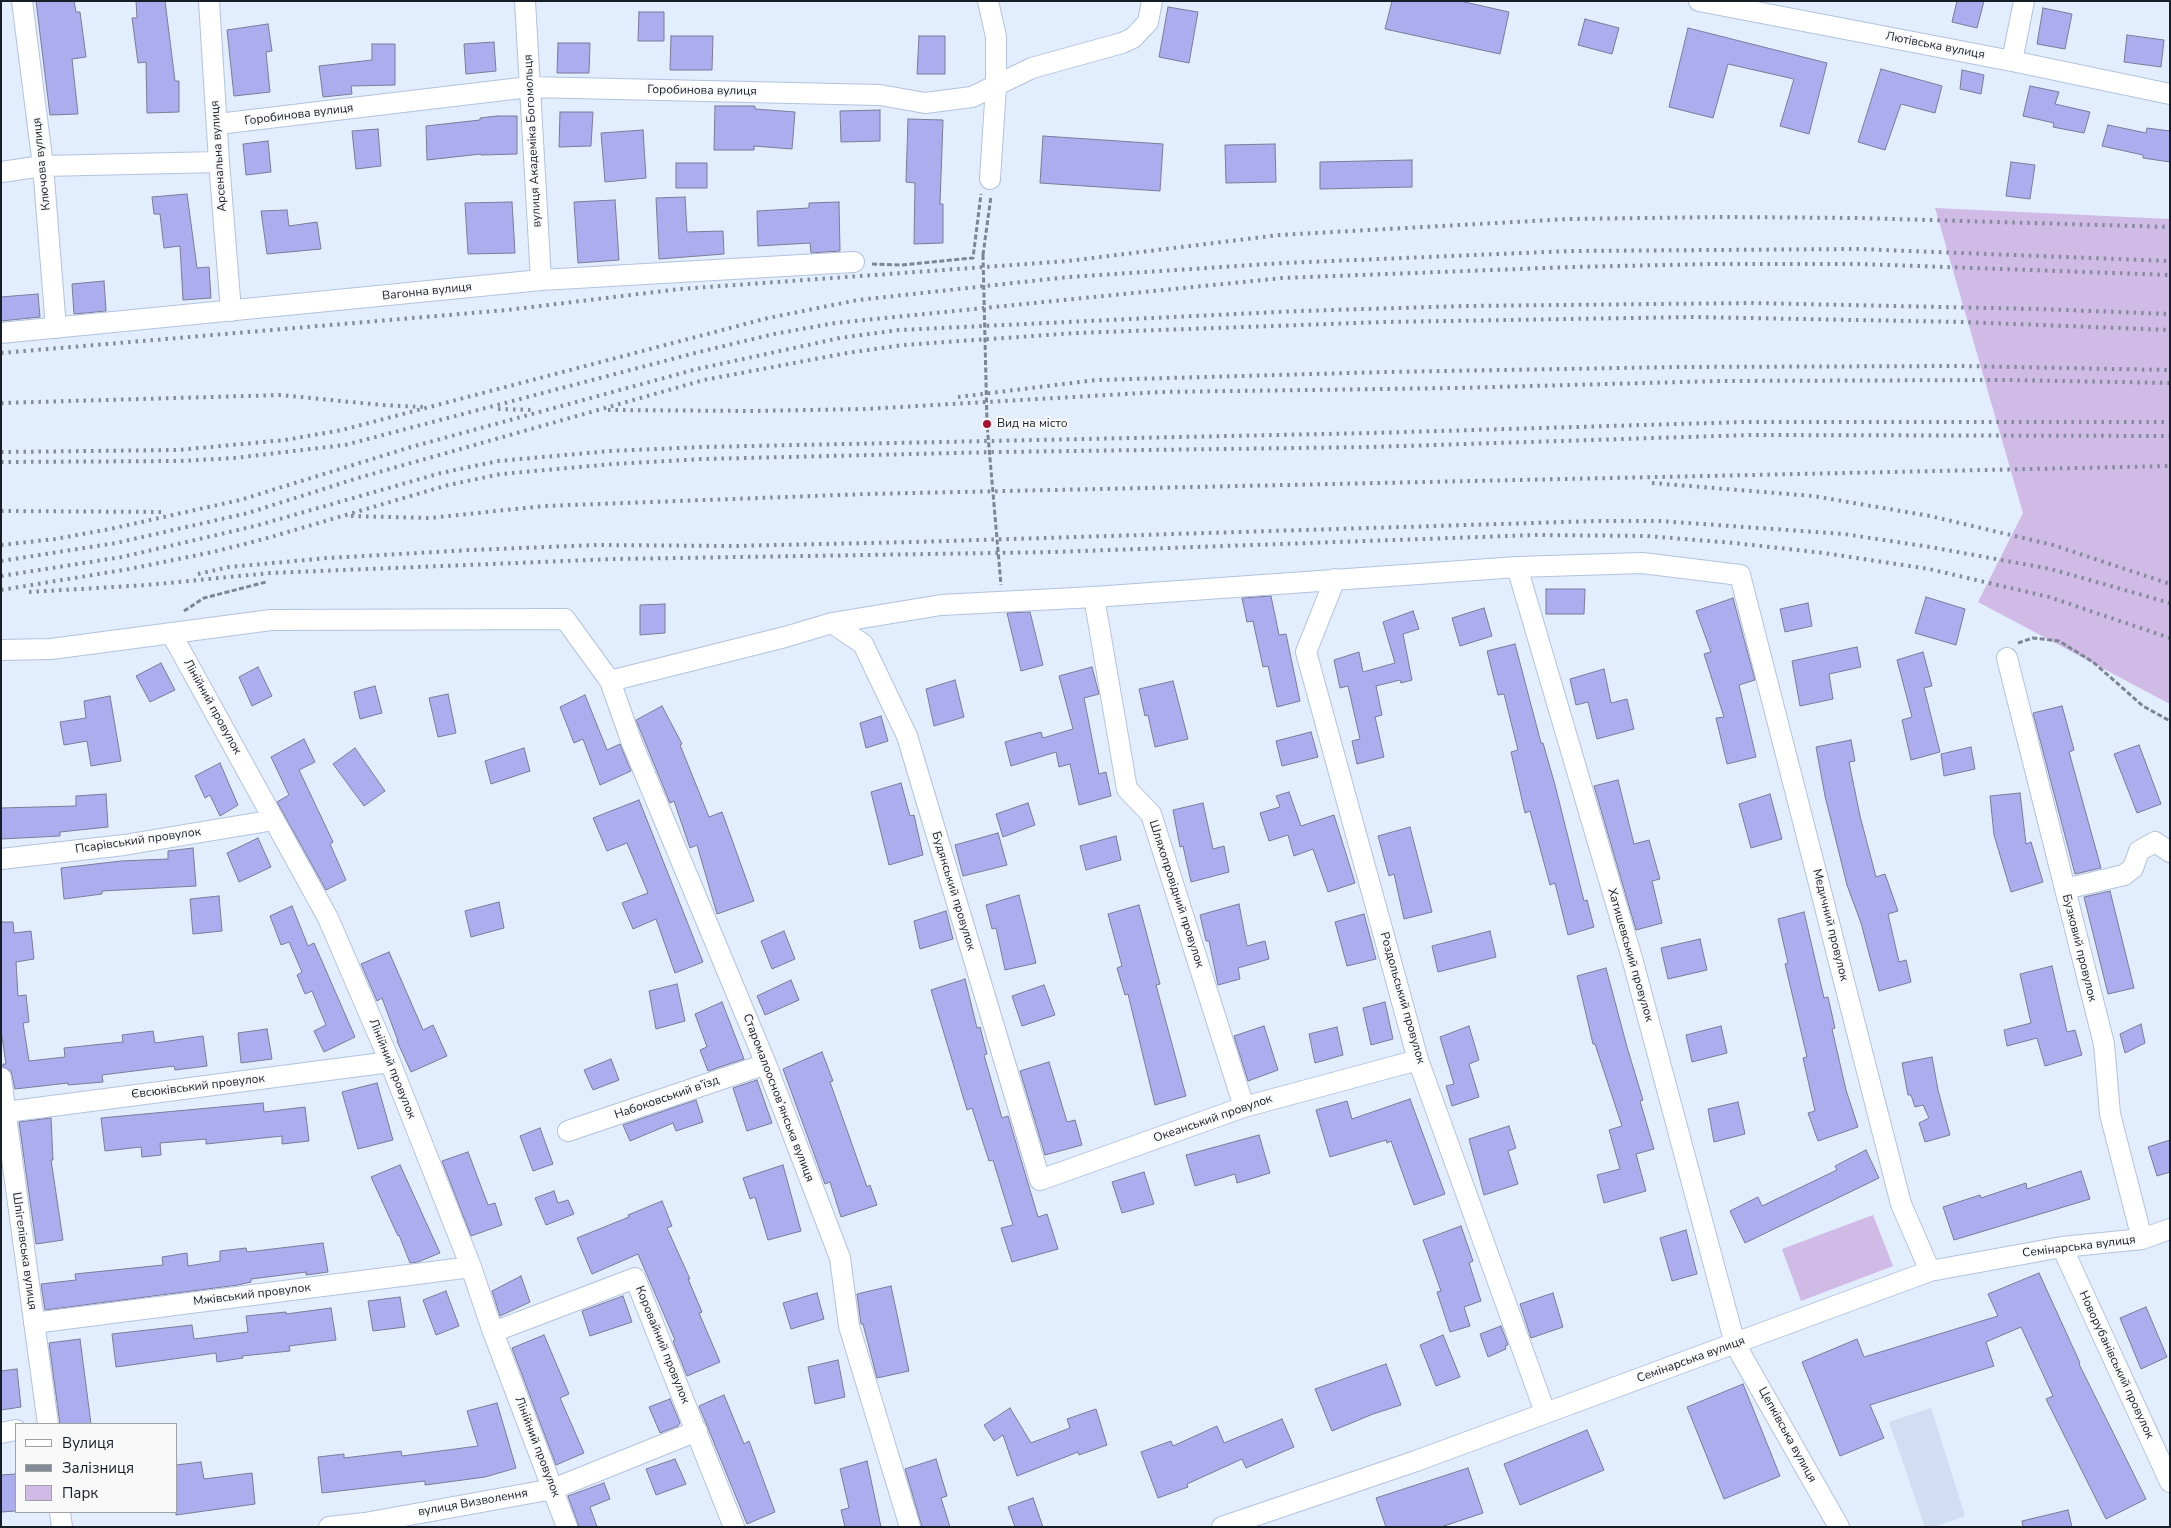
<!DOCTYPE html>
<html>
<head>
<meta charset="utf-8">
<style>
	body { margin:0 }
	#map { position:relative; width:2171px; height:1528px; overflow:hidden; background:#e2edfe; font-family:"Nunito Sans",sans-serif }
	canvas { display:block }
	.frame { position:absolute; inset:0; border:2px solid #181e28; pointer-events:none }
	.legend { position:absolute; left:15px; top:1423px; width:162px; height:90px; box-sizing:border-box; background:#f9f9f9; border:1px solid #9fa1a5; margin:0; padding:6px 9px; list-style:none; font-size:15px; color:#181e28 }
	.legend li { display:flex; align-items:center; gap:10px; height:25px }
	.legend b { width:25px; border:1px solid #9fa1a5 }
</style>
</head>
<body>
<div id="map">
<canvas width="2171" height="1528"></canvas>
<div class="frame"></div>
<ul class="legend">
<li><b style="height:6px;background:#fff"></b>Вулиця</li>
<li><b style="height:6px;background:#848c9a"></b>Залізниця</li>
<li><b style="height:14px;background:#d0bae6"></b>Парк</li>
</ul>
</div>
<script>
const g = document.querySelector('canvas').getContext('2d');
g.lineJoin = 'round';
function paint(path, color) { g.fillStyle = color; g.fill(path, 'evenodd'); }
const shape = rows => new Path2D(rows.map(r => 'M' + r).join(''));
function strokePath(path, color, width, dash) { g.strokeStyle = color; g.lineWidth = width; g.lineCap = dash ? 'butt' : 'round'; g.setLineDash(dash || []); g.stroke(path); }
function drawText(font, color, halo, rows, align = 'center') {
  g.font = font + ' "Nunito Sans",sans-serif'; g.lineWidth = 4; g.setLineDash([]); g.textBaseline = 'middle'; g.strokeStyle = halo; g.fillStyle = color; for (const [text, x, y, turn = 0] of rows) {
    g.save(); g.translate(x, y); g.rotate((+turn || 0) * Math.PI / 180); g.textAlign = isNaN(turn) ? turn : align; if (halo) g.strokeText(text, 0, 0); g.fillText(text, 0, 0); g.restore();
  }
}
paint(shape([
	[1931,1408,1965,1516,1934,1527,1925,1527,1889,1422]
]), '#d0ddf2');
paint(shape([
	[1935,208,2170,219,2170,704,1978,602,2023,513],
	[1873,1215,1893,1266,1801,1301,1782,1249]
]), '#d0bae6');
const building = shape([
	[36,1,74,1,76,12,80,12,86,57,72,59,78,114,50,115,36,1],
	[136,1,165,1,175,81,179,81,179,112,147,113,146,62,138,63,132,18,137,18,136,1],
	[1392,1,1460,1,1509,12,1500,54,1385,29,1392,1],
	[1957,1,1984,1,1977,28,1952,22,1957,1],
	[1168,7,1198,12,1189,63,1159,57,1168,7],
	[2043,8,2072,14,2065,49,2037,44,2043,8],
	[639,12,664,12,664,41,638,41,639,12],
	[1585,19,1619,28,1612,54,1578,45,1585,19],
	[268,24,272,51,266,52,270,92,234,96,227,30,268,24],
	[1688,28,1827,63,1809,134,1780,126,1794,79,1728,64,1713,118,1669,107,1688,28],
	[2127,35,2164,40,2161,67,2124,62,2127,35],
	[671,36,713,36,712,70,670,70,671,36],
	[919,36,945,36,945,74,917,74,919,36],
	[494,42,496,71,466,74,464,44,494,42],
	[558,43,590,43,589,73,557,73,558,43],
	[372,44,395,44,395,85,351,86,352,94,323,97,319,66,372,60,372,44],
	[1881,69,1942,86,1935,113,1901,104,1885,150,1858,142,1881,69],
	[1962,70,1984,75,1981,94,1960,89,1962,70],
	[2030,86,2059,92,2055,104,2090,112,2084,133,2053,127,2054,123,2023,116,2030,86],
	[715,106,755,106,755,109,795,112,792,149,754,146,754,150,714,150,715,106],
	[880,110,880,141,841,142,840,111,880,110],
	[560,112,593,112,591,146,559,147,560,112],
	[497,116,517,116,517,154,481,155,481,154,427,160,426,126,480,120,480,118,497,116],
	[908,119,943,120,940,204,943,204,943,243,914,244,915,183,906,182,908,119],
	[2108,125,2146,133,2147,128,2170,131,2170,162,2143,158,2143,155,2102,146,2108,125],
	[378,129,381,166,356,169,352,131,378,129],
	[643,130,646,178,605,182,601,133,643,130],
	[1043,136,1163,144,1160,191,1040,183,1043,136],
	[268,141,271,172,246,175,243,144,268,141],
	[1275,144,1276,182,1226,183,1225,145,1275,144],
	[1412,160,1412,187,1320,189,1320,162,1412,160],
	[2011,162,2035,165,2030,199,2006,196,2011,162],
	[676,163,707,163,707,188,676,188,676,163],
	[187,194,197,268,209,267,211,298,183,300,180,246,164,248,160,214,154,214,152,197,187,194],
	[685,197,687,232,723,231,724,254,659,259,656,198,685,197],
	[615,200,619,260,578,263,574,202,615,200],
	[512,202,515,253,468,254,465,203,512,202],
	[839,202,840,251,811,253,810,243,758,246,757,211,809,208,809,203,839,202],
	[287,210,289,226,317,222,321,249,267,254,261,211,287,210],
	[104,281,106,311,74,314,72,284,104,281],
	[38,294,40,317,1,321,1,297,38,294],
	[1546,589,1585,589,1584,614,1546,614,1546,589],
	[1271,596,1279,635,1286,634,1300,701,1277,707,1268,666,1263,667,1253,621,1247,622,1242,598,1271,596],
	[1926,597,1965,609,1956,645,1915,633,1926,597],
	[1733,598,1755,680,1739,685,1756,757,1727,764,1716,718,1724,717,1704,654,1711,652,1696,611,1733,598],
	[1808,603,1812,626,1785,632,1780,609,1808,603],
	[665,604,665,633,640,635,640,605,665,604],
	[1484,608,1492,636,1460,646,1452,618,1484,608],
	[1413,611,1419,629,1403,634,1412,680,1401,683,1400,680,1376,686,1382,715,1375,717,1384,757,1357,764,1352,741,1360,739,1348,686,1340,688,1334,660,1359,652,1363,672,1395,663,1383,622,1413,611],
	[1030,612,1043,665,1021,671,1007,613,1030,612],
	[1515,644,1541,743,1543,743,1555,785,1584,901,1587,900,1594,927,1568,935,1555,883,1550,885,1530,811,1525,813,1511,752,1518,750,1504,694,1498,695,1487,651,1515,644],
	[1857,647,1861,667,1829,674,1833,699,1800,706,1792,661,1857,647],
	[1923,652,1932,686,1924,688,1940,752,1911,760,1902,720,1912,717,1897,660,1923,652],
	[161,663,175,690,150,702,136,676,161,663],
	[258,667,272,696,252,706,239,677,258,667],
	[1092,667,1099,694,1084,698,1099,774,1106,772,1111,796,1079,805,1070,764,1059,767,1056,752,1011,766,1005,742,1041,732,1043,738,1073,729,1059,676,1092,667],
	[1604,669,1611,703,1627,699,1634,729,1597,739,1588,702,1576,705,1570,679,1604,669],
	[955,680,964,717,934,726,926,689,955,680],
	[1173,681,1188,739,1155,747,1148,715,1145,716,1139,689,1173,681],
	[375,686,382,713,360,719,354,692,375,686],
	[448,694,456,733,438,737,429,698,448,694],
	[585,695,607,750,620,744,631,771,600,785,583,739,574,743,560,707,585,695],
	[110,696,121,761,91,766,87,741,64,745,60,722,86,718,84,701,110,696],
	[662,706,682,744,680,745,709,817,722,812,754,901,717,914,697,845,690,848,674,801,670,803,636,720,662,706],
	[2062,706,2074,750,2069,752,2101,868,2075,874,2033,713,2062,706],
	[881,716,888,741,866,748,860,723,881,716],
	[1311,732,1318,757,1282,766,1276,741,1311,732],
	[304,739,315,762,299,770,333,842,330,844,346,880,326,890,277,802,289,795,271,757,304,739],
	[1851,740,1855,761,1849,762,1860,816,1876,877,1885,874,1898,911,1888,914,1899,962,1906,960,1911,982,1879,991,1861,923,1847,885,1825,796,1816,747,1851,740],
	[2139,745,2161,804,2137,813,2114,754,2139,745],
	[1971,747,1975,769,1944,776,1941,754,1971,747],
	[355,748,385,791,364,806,333,764,355,748],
	[524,748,530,771,491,784,485,761,524,748],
	[220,763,238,805,220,816,210,795,205,798,195,776,220,763],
	[1618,780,1634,844,1649,840,1660,879,1652,881,1662,923,1636,930,1594,786,1618,780],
	[901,783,910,816,914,815,923,855,889,865,871,792,901,783],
	[1289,792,1301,826,1334,815,1355,883,1328,892,1313,849,1294,856,1288,835,1269,841,1260,813,1280,807,1276,796,1289,792],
	[2020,793,2026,844,2031,842,2043,882,2011,892,1994,835,1990,796,2020,793],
	[106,794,108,827,60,832,60,836,1,839,1,808,76,806,76,796,106,794],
	[1770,794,1782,839,1751,848,1739,804,1770,794],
	[639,800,703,962,675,973,656,919,633,929,622,903,648,893,627,843,607,851,593,818,639,800],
	[1028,803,1035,825,1003,837,996,814,1028,803],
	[1203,803,1213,849,1224,846,1229,872,1191,882,1183,846,1180,847,1173,810,1203,803],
	[1410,827,1432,912,1404,919,1394,874,1389,876,1378,836,1410,827],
	[998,833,1007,865,963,876,955,845,998,833],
	[1116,836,1121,860,1086,870,1080,846,1116,836],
	[258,838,271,867,239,882,227,853,258,838],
	[193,848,196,886,102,891,102,894,64,899,61,868,121,861,168,859,168,851,193,848],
	[2110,891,2134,988,2108,994,2084,897,2110,891],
	[1019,895,1036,963,1005,970,996,928,992,929,986,905,1019,895],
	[219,896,222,931,193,934,190,899,219,896],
	[499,902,504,928,471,937,465,911,499,902],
	[1239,904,1247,946,1265,941,1269,959,1238,968,1240,979,1218,985,1209,941,1206,941,1200,915,1239,904],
	[1139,905,1160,984,1156,985,1186,1096,1155,1105,1128,994,1125,995,1117,968,1122,966,1108,914,1139,905],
	[292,906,308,946,314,943,355,1037,324,1052,314,1031,326,1025,312,991,305,994,297,975,302,972,289,942,281,945,270,916,292,906],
	[946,911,953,939,920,949,914,921,946,911],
	[1804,912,1824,998,1828,997,1835,1028,1832,1029,1846,1090,1858,1127,1818,1141,1808,1113,1815,1111,1803,1058,1807,1057,1785,964,1788,963,1778,919,1804,912],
	[1364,914,1376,959,1347,966,1335,922,1364,914],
	[1,922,13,922,14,933,31,931,34,959,16,962,18,996,26,995,29,1022,23,1023,29,1061,65,1057,64,1048,123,1042,122,1035,153,1031,155,1043,203,1036,207,1066,175,1070,174,1066,102,1075,103,1082,68,1085,68,1083,15,1089,11,1071,3,1067,3,1064,6,1064,1,1030,1,922],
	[784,931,795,959,772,969,761,941,784,931],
	[1490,931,1496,957,1438,972,1432,946,1490,931],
	[1700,939,1707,970,1668,979,1661,948,1700,939],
	[389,952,423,1030,433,1025,447,1056,411,1072,397,1041,398,1041,382,998,377,1001,361,964,389,952],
	[2052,966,2067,1032,2075,1030,2082,1055,2045,1066,2037,1038,2007,1046,2004,1030,2031,1023,2020,974,2052,966],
	[1606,968,1627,1047,1643,1100,1640,1101,1654,1149,1636,1154,1646,1191,1604,1203,1597,1175,1620,1169,1609,1130,1622,1126,1595,1044,1593,1044,1577,976,1606,968],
	[965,979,977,1028,980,1027,987,1054,984,1055,1002,1118,1008,1116,1038,1217,1047,1214,1058,1249,1012,1262,1001,1228,1013,1225,993,1160,989,1161,972,1108,967,1110,931,990,965,979],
	[791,980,799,1000,765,1015,757,996,791,980],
	[677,984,685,1021,656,1029,649,991,677,984],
	[1044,985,1055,1015,1022,1026,1012,996,1044,985],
	[722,1002,744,1059,708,1071,700,1050,707,1047,695,1014,722,1002],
	[1385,1002,1393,1039,1371,1045,1363,1008,1385,1002],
	[2141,1024,2145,1043,2125,1053,2120,1034,2141,1024],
	[1264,1026,1278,1070,1248,1081,1234,1036,1264,1026],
	[1469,1026,1479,1060,1469,1064,1479,1097,1452,1106,1446,1086,1454,1084,1440,1037,1469,1026],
	[1721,1026,1727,1053,1692,1062,1686,1035,1721,1026],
	[1337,1027,1343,1055,1315,1063,1309,1034,1337,1027],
	[267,1029,272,1059,241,1063,238,1033,267,1029],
	[822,1052,833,1081,830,1082,867,1187,870,1185,877,1205,841,1217,830,1182,825,1184,783,1069,822,1052],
	[1932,1057,1938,1090,1950,1135,1925,1142,1919,1123,1929,1118,1923,1105,1915,1107,1911,1095,1908,1095,1902,1063,1932,1057],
	[611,1059,619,1080,593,1090,584,1070,611,1059],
	[1049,1062,1067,1122,1075,1120,1082,1145,1045,1155,1020,1071,1049,1062],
	[757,1080,772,1123,747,1131,733,1088,757,1080],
	[377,1083,393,1140,358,1149,342,1092,377,1083],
	[1410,1099,1445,1194,1414,1205,1391,1141,1387,1143,1386,1140,1330,1157,1316,1110,1347,1101,1352,1119,1410,1099],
	[696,1100,703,1122,676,1131,673,1123,630,1141,623,1125,696,1100],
	[1738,1102,1745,1134,1714,1142,1708,1109,1738,1102],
	[263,1103,264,1112,305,1107,309,1141,282,1144,282,1136,206,1144,206,1139,160,1143,161,1155,142,1157,141,1147,105,1151,101,1118,263,1103],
	[51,1118,53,1160,51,1160,63,1240,36,1244,19,1122,51,1118],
	[1509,1126,1516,1148,1508,1151,1518,1184,1484,1195,1469,1139,1509,1126],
	[540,1128,553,1164,533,1171,520,1136,540,1128],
	[1259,1135,1270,1173,1237,1183,1235,1174,1195,1186,1186,1155,1259,1135],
	[2170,1140,2170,1172,2157,1176,2148,1147,2170,1140],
	[1866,1150,1879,1178,1745,1243,1730,1211,1758,1197,1762,1206,1837,1170,1835,1166,1866,1150],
	[468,1152,488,1205,495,1203,502,1225,471,1236,442,1161,468,1152],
	[400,1165,440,1253,418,1262,410,1263,399,1235,398,1236,371,1177,400,1165],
	[783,1165,801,1231,768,1240,755,1197,750,1199,743,1178,783,1165],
	[2081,1171,2090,1199,1954,1240,1943,1207,1980,1195,1981,1198,2026,1183,2027,1189,2081,1171],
	[1144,1172,1154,1204,1122,1213,1112,1182,1144,1172],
	[554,1191,558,1203,568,1200,574,1214,546,1225,535,1198,554,1191],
	[662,1201,672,1226,667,1228,690,1279,688,1279,702,1312,699,1313,720,1362,687,1376,673,1341,675,1340,638,1254,592,1274,577,1238,629,1217,628,1215,662,1201],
	[1461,1226,1473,1261,1469,1263,1481,1301,1464,1307,1470,1326,1450,1332,1437,1292,1441,1291,1423,1240,1461,1226],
	[1686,1230,1697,1274,1672,1281,1660,1238,1686,1230],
	[323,1243,328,1272,306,1275,306,1272,251,1279,251,1282,238,1285,45,1310,41,1284,76,1280,75,1274,163,1265,162,1257,187,1253,188,1266,220,1261,220,1251,246,1248,247,1252,323,1243],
	[2039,1273,2080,1363,2079,1364,2146,1499,2106,1519,2046,1399,2053,1396,2021,1327,1986,1342,1994,1366,1870,1405,1884,1438,1840,1456,1802,1362,1857,1339,1864,1357,1998,1316,1988,1294,2039,1273],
	[521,1276,530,1302,500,1316,492,1291,521,1276],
	[891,1286,909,1371,877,1378,863,1324,861,1324,857,1294,891,1286],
	[446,1291,459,1326,436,1335,423,1300,446,1291],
	[817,1293,824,1319,791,1329,783,1303,817,1293],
	[1553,1293,1563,1327,1531,1338,1520,1304,1553,1293],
	[623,1296,632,1322,590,1336,582,1311,623,1296],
	[400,1297,405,1327,373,1331,368,1301,400,1297],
	[2146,1307,2167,1357,2141,1369,2120,1318,2146,1307],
	[331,1308,336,1340,289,1346,290,1351,242,1356,243,1358,217,1362,216,1353,116,1367,112,1334,192,1325,194,1339,248,1332,246,1316,286,1312,286,1314,331,1308],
	[1501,1326,1508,1345,1505,1346,1506,1349,1488,1357,1480,1334,1501,1326],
	[544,1335,569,1394,560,1398,584,1453,556,1465,512,1348,544,1335],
	[1443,1335,1460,1377,1436,1386,1420,1345,1443,1335],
	[80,1339,91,1424,60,1424,49,1343,80,1339],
	[838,1360,845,1397,815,1404,808,1367,838,1360],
	[1386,1364,1401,1405,1373,1414,1332,1431,1315,1389,1386,1364],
	[17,1369,21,1407,1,1410,1,1371,17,1369],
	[1743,1384,1780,1476,1724,1499,1687,1407,1743,1384],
	[724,1395,744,1444,749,1441,775,1512,747,1524,699,1406,724,1395],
	[670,1399,680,1423,678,1426,660,1433,649,1407,670,1399],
	[497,1403,516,1468,485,1477,425,1485,425,1481,322,1493,318,1457,344,1454,344,1458,401,1451,402,1456,478,1446,467,1411,497,1403],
	[1010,1408,1031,1443,1070,1428,1067,1419,1096,1409,1107,1445,1079,1455,1078,1452,1017,1476,1003,1435,994,1441,984,1425,1010,1408],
	[1282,1419,1294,1447,1246,1468,1242,1459,1187,1484,1188,1487,1158,1498,1141,1452,1171,1441,1173,1446,1217,1426,1224,1443,1282,1419],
	[1587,1430,1604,1470,1520,1505,1504,1464,1587,1430],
	[675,1459,686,1484,656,1495,646,1469,675,1459],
	[936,1459,947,1496,941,1498,950,1527,922,1527,905,1469,936,1459],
	[867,1461,881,1527,845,1527,841,1510,849,1508,840,1469,867,1461],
	[201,1462,204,1479,252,1473,255,1504,176,1515,176,1465,201,1462],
	[1468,1468,1483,1513,1441,1527,1386,1527,1376,1498,1468,1468],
	[16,1474,16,1511,1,1512,1,1475,16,1474],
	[604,1483,610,1499,590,1507,597,1527,579,1527,568,1496,604,1483],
	[1033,1498,1043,1527,1015,1527,1008,1507,1033,1498],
	[2068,1510,2072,1527,2023,1527,2022,1521,2068,1510]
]);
paint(building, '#acadef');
strokePath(building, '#7b7b98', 1);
const minor = shape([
	[22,1,43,166,56,328],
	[209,1,219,162,231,311],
	[525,1,541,280],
	[988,1,996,37,996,86,990,179],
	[1699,1,2012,61,2170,94],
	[2012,61,2024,1],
	[218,124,529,87,880,95,925,103,972,97,1032,68,1122,43,1133,38,1148,22,1152,1],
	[1,172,43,166,219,162],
	[1,333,541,280,854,262],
	[1517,567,1632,958,1735,1344,1839,1527],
	[1335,579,1306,652,1418,1060,1545,1412],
	[1094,597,1127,789,1151,814,1244,1107],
	[832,623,863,644,907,736,1040,1180,1244,1107,1418,1060],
	[171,633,328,918,390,1062,471,1267,493,1332,567,1527],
	[1,650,51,649,271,620,565,619,610,681,785,637,832,623,941,605,1094,597,1517,567,1642,563,1740,575,1901,1204,1930,1271],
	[2007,658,2104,1044,2110,1114,2142,1239],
	[610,681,632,743,766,1064,840,1258,849,1326,910,1527],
	[1,859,124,845,274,820],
	[2065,889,2124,875,2133,868,2139,851,2155,842,2170,852],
	[1,1078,48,1424],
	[6,1112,390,1062],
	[568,1131,766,1064],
	[2062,1247,2170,1482],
	[34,1323,471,1267],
	[493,1332,635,1278,734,1527],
	[1,1433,16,1430],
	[60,1512,62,1527],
	[329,1527,365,1523,553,1489,697,1431],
	[1222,1527,1416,1461,1930,1271,2062,1247,2142,1239,2170,1229]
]);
strokePath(minor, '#b2c3df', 22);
strokePath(shape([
	[983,255,991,196],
	[872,264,901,265,973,258,981,194],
	[184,611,204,598,266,582],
	[2018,643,2033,638,2059,641,2093,662,2143,706,2170,721]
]), '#7c8592', 3, [5, 2.5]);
strokePath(minor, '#fff', 20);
strokePath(shape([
	[1,353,507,310,680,289,1068,261,1279,235,1568,219,1722,217,1859,218,2170,227],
	[958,397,1096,380,1386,372,1677,367,1960,366,2170,370],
	[1,403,281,395,382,405,423,407],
	[498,409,535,410],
	[608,410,751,411,865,409,1160,392,1456,388,1720,381,2007,380,2170,383],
	[1,452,178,450,285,440,342,430,768,318,858,300,1068,277,1284,263,1570,251,1858,249,2170,261],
	[1,462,181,461,234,458,345,445,695,353,774,334,835,323,1282,278,1571,267,1712,264,1861,264,2170,275],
	[1652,483,1813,496,1930,516,2053,545,2170,584],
	[1,511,166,512],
	[351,516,430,518,544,506,866,494,2170,466],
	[1,545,55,539,110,529,240,500,411,447,697,369,840,338,899,330,1299,311,1465,306,1752,303,2038,309,2170,314],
	[1,561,116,543,248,513,358,478,704,380,847,353,903,345,1076,333,1384,322,1693,317,1963,322,2170,330],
	[198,574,229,567,328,558,471,550,597,545,733,546,913,542,1597,521,1660,521,1844,534,1930,547,2051,569,2170,603],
	[1,576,122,557,255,526,441,473,498,461,610,451,702,447,1371,433,1745,422,2170,422],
	[1,590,129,569,213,552,264,539,448,485,501,474,613,464,703,459,996,452,1371,447,1749,435,2170,436],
	[29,592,147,585,270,573,614,559,1054,552,1536,535,1647,536,1734,543,1824,553,1929,569,2049,597,2170,638]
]), '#848c9a', 4, [2.5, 5]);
strokePath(shape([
	[983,255,987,424,1001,585]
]), '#7c8592', 3, [5, 2.5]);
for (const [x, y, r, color] of [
	[987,424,5,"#a9112f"]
]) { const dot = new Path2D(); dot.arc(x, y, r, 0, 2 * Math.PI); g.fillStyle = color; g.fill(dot); strokePath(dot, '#f9f9f9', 2); }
drawText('12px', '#181e28', '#f9f9f9', [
	["Лютівська вулиця",1935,46,11],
	["Горобинова вулиця",702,91,1],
	["Горобинова вулиця",299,115,-7],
	["вулиця Академіка Богомольця",533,141,-93],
	["Арсенальна вулиця",219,156,-94],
	["Ключова вулиця",42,164,-96],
	["Вагонна вулиця",427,292,-6],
	["Лінійний провулок",212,707,61],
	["Псарівський провулок",138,841,-8],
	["Будянський провулок",953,891,73],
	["Шляхопровідний провулок",1176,894,72],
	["Медичний провулок",1830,925,76],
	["Бузковий провулок",2079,948,76],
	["Хатишевський провулок",1630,955,74],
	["Роздольський провулок",1402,998,74],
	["Лінійний провулок",392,1069,68],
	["Євсюківський провулок",198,1087,-7],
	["Набоковський в’їзд",667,1098,-19],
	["Старомалооснов’янська вулиця",778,1098,69],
	["Океанський провулок",1213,1119,-19],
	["Семінарська вулиця",2079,1247,-7],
	["Шпігелівська вулиця",24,1251,82],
	["Мжівський провулок",252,1295,-7],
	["Коровайний провулок",662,1345,68],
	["Семінарська вулиця",1691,1360,-20],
	["Новорубанівський провулок",2116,1365,65],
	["Цепківська вулиця",1787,1435,61],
	["Лінійний провулок",537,1447,69],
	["вулиця Визволення",473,1503,-10]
]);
drawText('12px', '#181e28', '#f9f9f9', [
	["Вид на місто",997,424]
], 'left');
</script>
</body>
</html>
